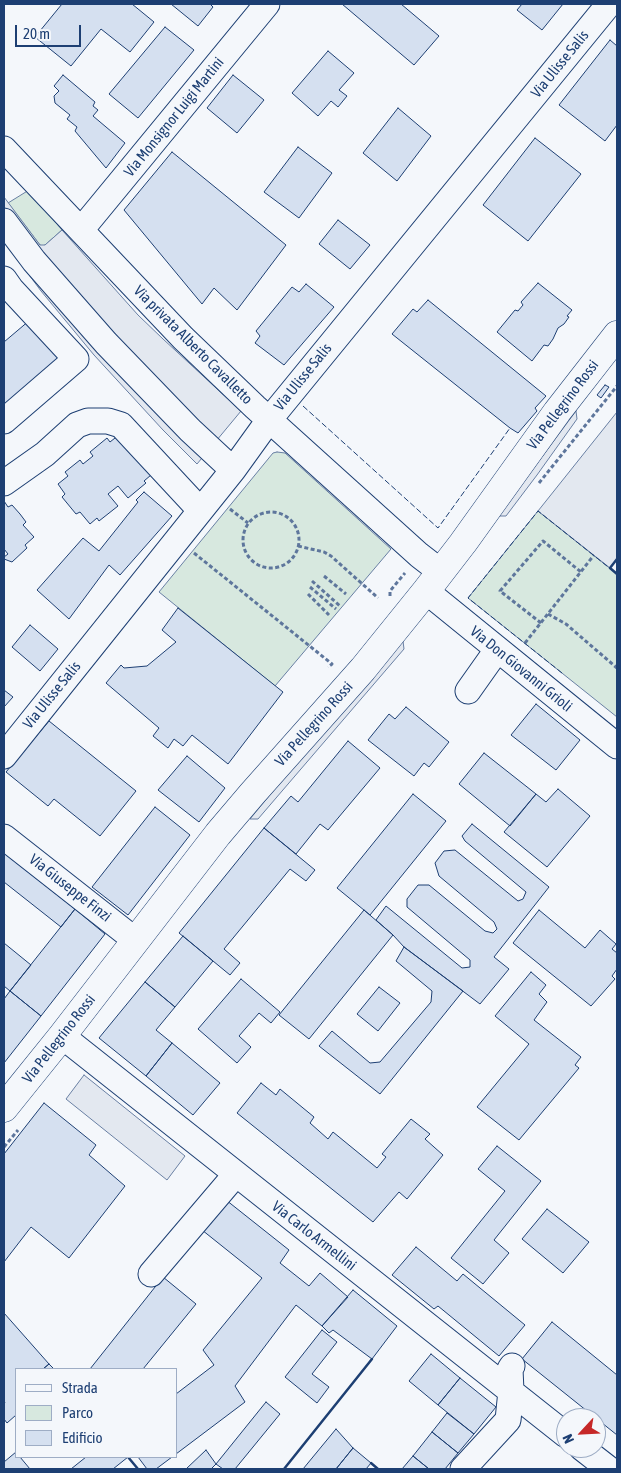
<!DOCTYPE html>
<html>
<head>
<meta charset="utf-8">
<style>
	body { margin:0 }
	#map { position:relative; width:621px; height:1473px; overflow:hidden; background:#f4f7fb; font-family:"Asap Condensed",sans-serif }
	canvas { display:block }
	.frame { position:absolute; inset:0; border:5px solid #1d3f73; pointer-events:none }
	.legend { position:absolute; left:15px; top:1368px; width:162px; height:90px; box-sizing:border-box; background:#f4f7fb; border:1px solid #9eadc5; margin:0; padding:6px 9px; list-style:none; font-size:15px; color:#1d3f73 }
	.legend li { display:flex; align-items:center; gap:10px; height:25px }
	.legend b { width:25px; border:1px solid #9eadc5 }
	.north { position:absolute; left:556px; top:1408px; width:50px; height:50px; box-sizing:border-box; background:#f4f7fb; border:1px solid #9eadc5; border-radius:50%; rotate:245deg; font-size:14px; font-weight:700; line-height:20px; text-align:center; color:#1d3f73 }
	.north::after { content:''; display:block; margin:auto; width:18px; height:22px; background:#c62828; clip-path:polygon(50% 0,100% 100%,50% 72%,0 100%) }
	.scale { position:absolute; left:15px; top:25px; width:66px; height:22px; box-sizing:border-box; border:2px solid #1d3f73; border-top:0; padding-left:6px; font-size:15px; line-height:18px; white-space:nowrap; color:#1d3f73; -webkit-text-stroke:4px #f4f7fb; paint-order:stroke }
</style>
</head>
<body>
<div id="map">
<canvas width="621" height="1473"></canvas>
<div class="frame"></div>
<ul class="legend">
<li><b style="height:6px;background:#f4f7fb"></b>Strada</li>
<li><b style="height:14px;background:#d7e8df"></b>Parco</li>
<li><b style="height:14px;background:#d5e0f0"></b>Edificio</li>
</ul>
<div class="north">N</div>
<div class="scale">20 m</div>
</div>
<script>
const g = document.querySelector('canvas').getContext('2d');
g.lineJoin = 'round';
function paint(path, color) { g.fillStyle = color; g.fill(path, 'evenodd'); }
const shape = rows => new Path2D(rows.map(r => 'M' + r).join(''));
function strokePath(path, color, width, dash) { g.strokeStyle = color; g.lineWidth = width; g.lineCap = dash ? 'butt' : 'round'; g.setLineDash(dash || []); g.stroke(path); }
function drawText(font, color, halo, rows, align = 'center') {
  g.font = font + ' "Asap Condensed",sans-serif'; g.lineWidth = 4; g.setLineDash([]); g.textBaseline = 'middle'; g.strokeStyle = halo; g.fillStyle = color; for (const [text, x, y, turn = 0] of rows) {
    g.save(); g.translate(x, y); g.rotate((+turn || 0) * Math.PI / 180); g.textAlign = isNaN(turn) ? turn : align; if (halo) g.strokeText(text, 0, 0); g.fillText(text, 0, 0); g.restore();
  }
}
const green = shape([
	[29,190,62,230,45,245,42,246,40,245,8,203,29,190],
	[277,452,285,453,391,549,275,686,159,592,273,453,277,452],
	[538,511,617,574,617,717,468,598,538,511]
]);
paint(green, '#d7e8df');
strokePath(green, '#687fa3', 1);
const parking = shape([
	[4,197,40,245,45,245,62,230,138,315,163,339,241,411,197,464,163,430,94,355,41,291,4,241,4,197],
	[576,411,577,419,537,475,506,516,498,516,576,411],
	[617,412,617,559,610,568,538,511,617,412],
	[403,641,404,649,258,819,250,819,297,762,403,641],
	[84,1075,185,1156,167,1180,66,1099,84,1075]
]);
paint(parking, '#e3e8f0');
strokePath(parking, '#687fa3', 1);
const building = shape([
	[62,4,132,4,154,22,130,52,101,29,71,66,35,37,62,4],
	[171,4,210,4,213,7,198,26,171,4],
	[342,4,401,4,439,36,414,65,342,4],
	[522,4,563,4,542,30,517,10,522,4],
	[165,27,194,50,138,118,109,94,165,27],
	[610,40,617,46,617,125,605,141,559,105,610,40],
	[328,51,354,73,339,90,347,96,338,107,331,101,318,116,292,93,328,51],
	[63,75,95,102,93,106,98,110,93,116,125,143,106,168,75,131,77,127,67,119,70,115,55,103,54,96,59,91,54,86,63,75],
	[233,75,264,100,237,133,207,108,233,75],
	[398,108,431,136,397,181,363,153,398,108],
	[535,138,581,174,528,241,483,205,535,138],
	[298,147,332,173,299,218,264,192,298,147],
	[172,152,286,245,237,310,214,288,202,304,124,210,172,152],
	[338,220,370,245,350,269,319,244,338,220],
	[538,283,572,310,567,316,569,317,564,324,558,328,553,339,548,346,544,345,532,361,497,332,515,310,518,311,523,305,521,302,538,283],
	[306,284,334,307,284,365,255,343,260,336,256,331,292,287,299,292,306,284],
	[428,300,546,396,535,408,537,411,518,433,510,428,392,334,413,309,417,312,428,300],
	[30,320,62,355,4,407,4,342,30,320],
	[605,385,609,387,601,398,597,395,605,385],
	[120,434,151,475,144,481,146,483,128,498,118,486,108,494,118,506,99,521,97,518,90,524,80,512,76,514,62,497,65,494,58,484,68,476,65,472,80,460,83,464,93,456,90,452,107,438,110,442,120,434],
	[144,492,172,516,120,575,109,565,69,619,37,590,83,538,99,551,138,502,136,500,144,492],
	[4,501,8,507,12,505,20,514,26,522,23,525,34,537,25,545,27,548,12,562,4,559,4,557,8,554,4,549,4,501],
	[178,608,283,692,228,764,192,735,183,746,174,739,168,748,153,736,159,728,106,683,121,665,124,668,147,666,176,642,162,630,178,608],
	[30,625,58,649,40,671,12,647,30,625],
	[4,690,13,697,4,707,4,690],
	[536,704,580,740,556,770,511,735,536,704],
	[406,707,449,742,429,767,424,763,414,776,368,740,389,714,395,719,406,707],
	[49,721,136,791,100,836,54,799,48,806,6,772,49,721],
	[348,741,380,768,328,830,320,824,296,854,264,828,291,796,298,802,348,741],
	[484,753,536,794,510,826,459,784,484,753],
	[187,756,225,788,199,822,158,790,187,756],
	[558,789,590,816,547,867,504,832,536,794,546,802,558,789],
	[413,794,446,821,370,915,337,888,413,794],
	[155,807,190,835,128,915,92,887,155,807],
	[472,824,549,887,494,957,509,969,480,1004,404,947,393,935,376,920,386,906,462,968,470,967,470,960,407,907,407,899,418,885,429,885,485,931,493,933,497,929,494,922,439,876,435,863,444,851,455,850,518,901,523,899,526,892,465,841,462,836,472,824],
	[264,828,315,870,306,881,290,869,224,949,240,963,230,975,179,933,264,828],
	[4,853,75,909,61,927,4,882,4,853],
	[75,909,105,934,41,1016,10,991,75,909],
	[364,910,393,935,309,1039,279,1015,364,910],
	[539,910,585,948,600,930,616,944,612,949,617,953,617,969,612,976,615,979,591,1006,513,943,539,910],
	[183,936,213,961,175,1007,145,982,183,936],
	[4,943,31,965,10,991,4,986,4,943],
	[404,947,463,991,380,1094,319,1046,332,1031,370,1063,380,1062,431,1002,432,991,396,961,404,947],
	[531,972,546,985,539,994,547,1002,534,1020,581,1057,575,1065,579,1068,519,1140,477,1107,529,1044,495,1016,531,972],
	[241,979,280,1012,271,1023,259,1013,239,1036,251,1047,237,1063,198,1029,241,979],
	[145,982,175,1007,156,1030,172,1043,146,1076,99,1038,145,982],
	[379,987,400,1003,378,1031,357,1014,379,987],
	[10,991,41,1016,4,1063,4,999,10,991],
	[172,1043,220,1083,193,1115,146,1076,172,1043],
	[261,1083,276,1095,280,1089,314,1117,310,1123,328,1139,333,1132,377,1168,386,1157,382,1154,411,1119,430,1134,425,1139,443,1155,407,1199,399,1192,373,1222,237,1113,261,1083],
	[44,1103,96,1145,89,1155,125,1186,69,1258,31,1227,4,1262,4,1154,44,1103],
	[497,1146,541,1181,494,1240,509,1253,483,1284,451,1258,505,1191,478,1169,497,1146],
	[226,1200,289,1250,280,1263,309,1286,320,1273,348,1297,322,1326,296,1305,235,1386,245,1402,176,1454,176,1394,214,1365,203,1350,262,1278,202,1230,226,1200],
	[547,1209,589,1242,563,1273,522,1239,547,1209],
	[416,1247,457,1281,463,1274,525,1325,499,1356,438,1306,434,1309,392,1275,416,1247],
	[163,1277,196,1304,143,1369,90,1369,163,1277],
	[353,1290,397,1326,372,1359,333,1330,329,1333,322,1326,353,1290],
	[4,1313,49,1364,43,1369,16,1369,16,1415,7,1423,4,1419,4,1404,5,1402,4,1401,4,1313],
	[552,1322,617,1375,617,1435,522,1359,552,1322],
	[322,1330,337,1342,312,1374,329,1387,317,1403,285,1377,322,1330],
	[431,1354,460,1378,438,1405,409,1381,431,1354],
	[49,1364,54,1369,43,1369,49,1364],
	[460,1378,496,1407,474,1434,438,1405,460,1378],
	[266,1402,280,1414,235,1469,223,1469,216,1464,266,1402],
	[447,1413,474,1434,458,1453,432,1432,447,1413],
	[336,1429,353,1448,336,1469,303,1469,336,1429],
	[432,1432,458,1453,445,1469,429,1469,413,1456,432,1432],
	[353,1448,371,1463,366,1469,336,1469,353,1448],
	[206,1450,216,1464,211,1469,186,1469,206,1450],
	[16,1452,16,1457,20,1457,30,1469,4,1469,4,1462,16,1452],
	[413,1456,429,1469,402,1469,413,1456],
	[86,1457,128,1457,113,1469,71,1469,86,1457],
	[138,1457,172,1457,156,1469,147,1469,138,1457]
]);
paint(building, '#d5e0f0');
strokePath(building, '#1d3f73', 1);
const minor = shape([
	[4,149,183,338,255,407,419,555,441,572],
	[4,221,34,261,106,343,190,430,233,470],
	[81,230,267,4],
	[4,279,11,289,76,359,4,421],
	[4,483,45,454,77,425,88,421,108,421,121,425,200,510],
	[426,591,617,746],
	[468,691,497,650],
	[4,756,233,470,269,420,609,4],
	[4,837,135,940],
	[62,1036,566,1435],
	[151,1274,236,1174],
	[582,1448,609,1469],
	[463,1469,508,1420,511,1391,510,1369,512,1366]
]);
const major = shape([
	[4,1108,62,1036,218,834,252,794,363,669,426,591,463,543,557,412,617,335]
]);
strokePath(minor, '#1d3f73', 27);
strokePath(major, '#1d3f73', 29);
strokePath(shape([
	[539,483,617,386],
	[230,509,248,523],
	'243 540a28 28 0 1 1 56 0a28 28 0 1 1-56 0Z',
	[298,546,324,552,331,556,378,598],
	[194,553,332,664,328,667],
	[324,576,346,594],
	[312,581,340,606],
	[310,587,336,609],
	[308,594,329,615],
	[390,596,390,591,405,573],
	[548,614,566,624,617,668],
	[541,623,500,591,543,541,581,572],
	[525,643,594,555],
	[4,1147,18,1130]
]), '#5e769c', 3, [4, 2.5]);
strokePath(minor, '#f4f7fb', 25);
strokePath(major, '#f4f7fb', 28);
strokePath(shape([
	[303,406,438,528,510,428],
	[562,673,468,598,538,511,617,574]
]), '#1d3f73', 1, [6, 2.5]);
strokePath(shape([
	[617,559,610,568,617,574],
	[128,1457,138,1469],
	[371,1463,378,1469],
	[284,1469,372,1359]
]), '#1d3f73', 2.5);
drawText('15px', '#1d3f73', '#f4f7fb', [
	["Via Ulisse Salis",560,64,-51],
	["Via Monsignor Luigi Martini",174,117,-51],
	["Via privata Alberto Cavalletto",193,345,45],
	["Via Ulisse Salis",303,377,-51],
	["Via Pellegrino Rossi",563,405,-53],
	["Via Don Giovanni Grioli",521,669,39],
	["Via Ulisse Salis",52,695,-51],
	["Via Pellegrino Rossi",314,724,-48],
	["Via Giuseppe Finzi",70,888,38],
	["Via Pellegrino Rossi",59,1039,-52],
	["Via Carlo Armellini",314,1236,38]
]);
</script>
</body>
</html>
